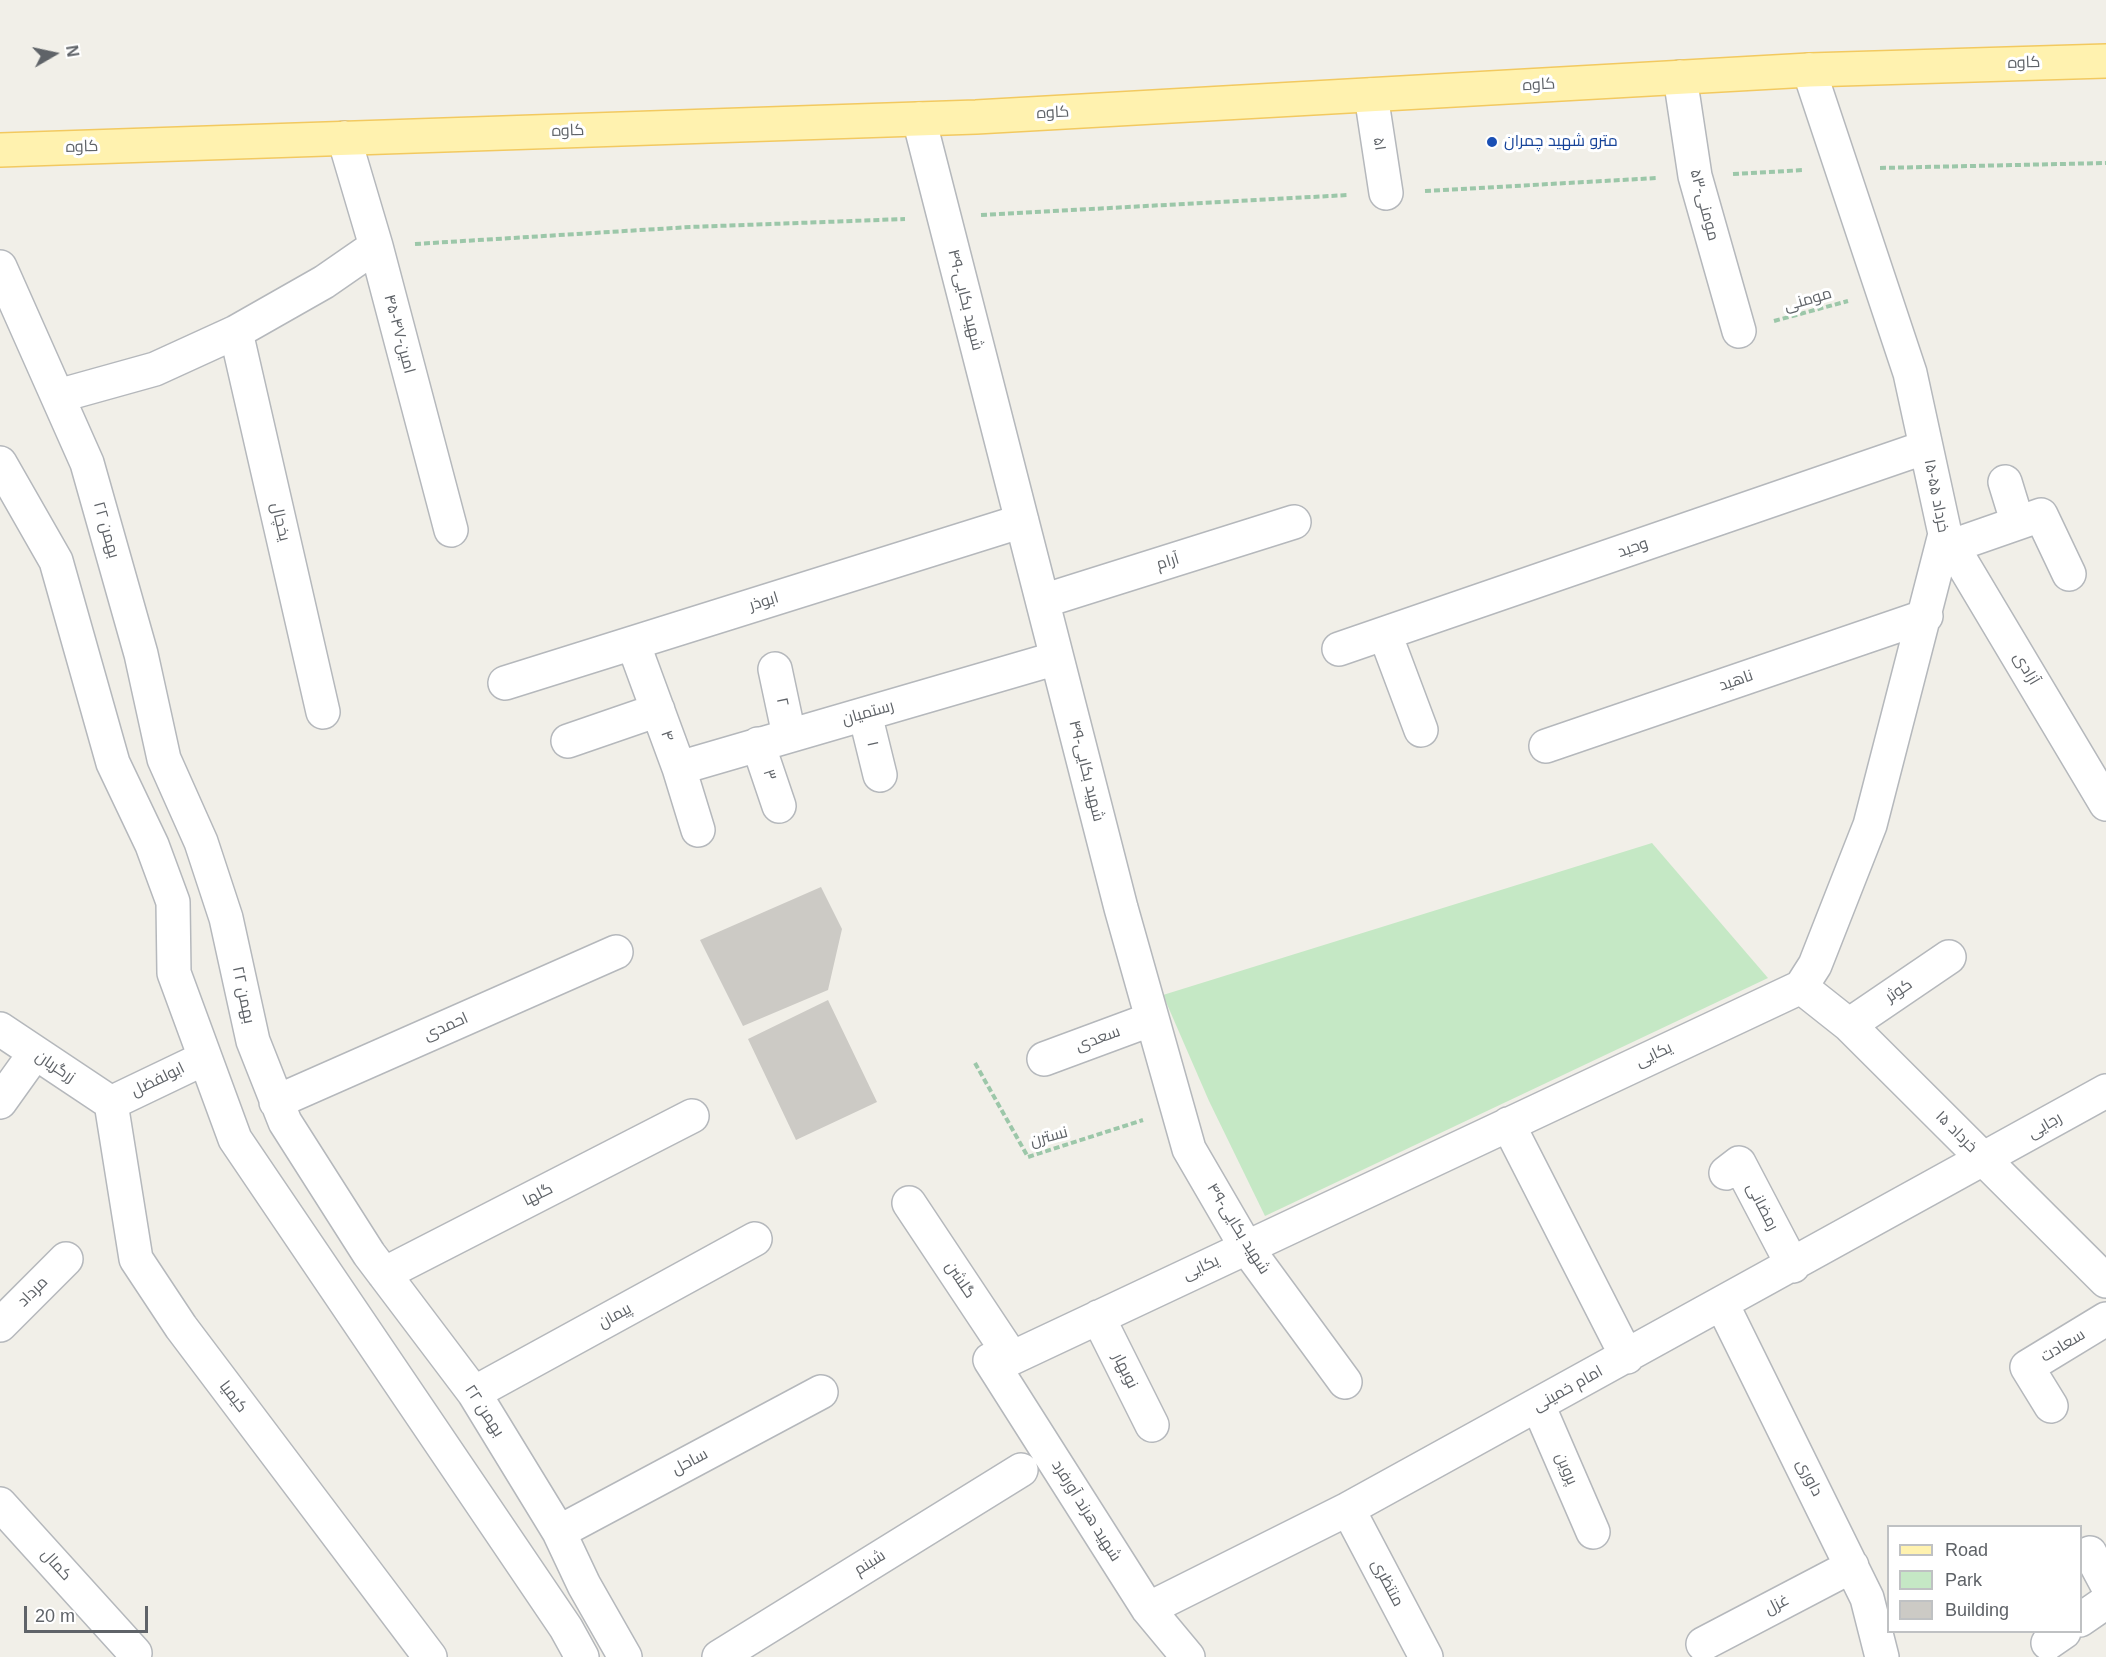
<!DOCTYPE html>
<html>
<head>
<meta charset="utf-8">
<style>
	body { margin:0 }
	#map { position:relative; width:2106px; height:1657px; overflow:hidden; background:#f1efe8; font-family:Helvetica,sans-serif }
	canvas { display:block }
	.legend { position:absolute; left:1887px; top:1525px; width:195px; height:108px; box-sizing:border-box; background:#fff; border:2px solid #bfc1c3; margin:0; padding:8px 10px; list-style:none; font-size:18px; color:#5f6368 }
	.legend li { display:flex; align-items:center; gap:12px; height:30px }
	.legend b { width:30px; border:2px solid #bfc1c3 }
	.north { position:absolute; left:24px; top:24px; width:60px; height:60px; -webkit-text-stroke:4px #fff; paint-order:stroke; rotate:81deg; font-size:16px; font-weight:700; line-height:24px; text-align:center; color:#5f6368 }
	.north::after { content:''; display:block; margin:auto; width:21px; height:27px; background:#5f6368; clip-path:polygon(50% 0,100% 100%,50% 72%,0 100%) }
	.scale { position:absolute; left:24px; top:1606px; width:124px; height:27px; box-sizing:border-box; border:3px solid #5f6368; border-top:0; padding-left:8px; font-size:18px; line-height:21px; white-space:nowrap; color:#5f6368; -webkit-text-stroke:4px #fff; paint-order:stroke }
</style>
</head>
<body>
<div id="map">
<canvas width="2106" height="1657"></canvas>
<ul class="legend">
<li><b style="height:8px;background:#fff2af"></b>Road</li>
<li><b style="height:16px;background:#c5e8c5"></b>Park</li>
<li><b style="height:16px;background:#cccac5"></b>Building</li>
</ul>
<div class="north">N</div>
<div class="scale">20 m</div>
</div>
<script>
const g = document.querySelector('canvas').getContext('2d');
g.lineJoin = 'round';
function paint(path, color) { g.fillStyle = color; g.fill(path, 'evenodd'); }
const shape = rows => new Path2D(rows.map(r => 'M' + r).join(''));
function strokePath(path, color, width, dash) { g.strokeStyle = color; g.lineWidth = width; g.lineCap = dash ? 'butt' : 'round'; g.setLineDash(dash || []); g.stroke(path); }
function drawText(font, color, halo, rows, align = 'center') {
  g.font = font + ' Helvetica,Cairo,sans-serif'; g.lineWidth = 6; g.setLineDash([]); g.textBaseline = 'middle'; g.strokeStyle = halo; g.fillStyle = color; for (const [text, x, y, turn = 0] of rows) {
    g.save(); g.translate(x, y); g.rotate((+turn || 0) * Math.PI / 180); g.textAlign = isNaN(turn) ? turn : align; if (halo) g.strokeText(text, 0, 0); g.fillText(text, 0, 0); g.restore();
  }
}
paint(shape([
	[1652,843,1768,978,1265,1216,1209,1101,1163,995]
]), '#c5e8c5');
paint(shape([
	[821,887,842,929,828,990,743,1026,700,940],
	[828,1000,877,1102,796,1140,748,1039]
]), '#cccac5');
const minor = shape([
	[1680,77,1695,176,1739,331],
	[1371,95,1386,193],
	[919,119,1121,908,1189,1149,1246,1247,1345,1382],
	[344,138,376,246,451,530],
	[0,267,87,463,141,654,164,759,201,842,226,918,253,1041,285,1122,369,1254,474,1393,559,1532,584,1585,625,1657],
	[236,332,323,712],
	[58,396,155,369,236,332,324,282,376,246],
	[0,463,56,561,113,763,152,845,173,902,174,973,235,1139,566,1628,582,1657],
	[2005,482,2017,521],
	[1945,534,2106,804],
	[1952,546,2041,515,2069,574],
	[1043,601,1294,522],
	[1385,634,1421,730],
	[633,643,679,768,698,830],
	[1339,649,1926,447],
	[775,669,789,735],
	[505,683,1022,521],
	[865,714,880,775],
	[568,741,658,710],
	[758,744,779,806],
	[1546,746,1926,616],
	[679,768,1057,658],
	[1801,987,1815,965,1870,825,1945,534,1910,373,1809,70],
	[1801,987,1849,1025,2106,1281],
	[1849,1025,1949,957],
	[0,1029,111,1103],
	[1044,1059,1152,1019],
	[0,1102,35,1053],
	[276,1102,616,952],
	[111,1103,136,1259,181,1327,430,1657],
	[111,1103,205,1058],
	[1508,1124,1627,1357],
	[1726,1173,1739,1163,1793,1266],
	[909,1203,1012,1358],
	[384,1274,692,1116],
	[1722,1304,1867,1598,1882,1657],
	[1098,1317,1152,1425],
	[0,1325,66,1259],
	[474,1393,755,1239],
	[1538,1405,1593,1532],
	[2051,1406,2027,1367,2106,1319],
	[0,1504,135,1653],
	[1348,1509,1426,1657],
	[559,1532,821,1392],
	[2090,1553,2106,1583],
	[1148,1609,1348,1509,2106,1091],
	[2080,1620,2106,1602],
	[2048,1643,2064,1632],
	[1703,1644,1852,1566],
	[719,1657,1021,1470],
	[1188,1657,1148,1609,990,1360,1012,1358,1801,987]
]);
const major = shape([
	[0,150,976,117,1809,70,2106,61]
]);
strokePath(minor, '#b5b8bc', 36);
strokePath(major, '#f2c960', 36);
strokePath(shape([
	[1880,168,2106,163],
	[1733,174,1804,170],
	[1425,191,1657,178],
	[981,215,1348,195],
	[415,244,690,227,905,219],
	[1774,321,1848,301],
	[975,1063,1028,1157,1143,1120]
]), '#9cc7a9', 4, [6, 3]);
strokePath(minor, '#fff', 33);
strokePath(major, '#fff2af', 33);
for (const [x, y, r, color] of [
	[1492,142,6,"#1a4fb4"]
]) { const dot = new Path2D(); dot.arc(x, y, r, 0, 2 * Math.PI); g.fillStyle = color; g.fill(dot); strokePath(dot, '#fff', 2); }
drawText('16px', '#5f6368', '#fff', [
	["کاوه",2024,63,-2],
	["کاوه",1539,85,-3],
	["کاوه",1053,113,-3],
	["کاوه",568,131,-2],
	["۵۱",1379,144,81],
	["کاوه",82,147,-2],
	["۵۳-مومنی",1704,205,75],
	["۴۹-شهید بکایی",965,300,76],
	["مومنی",1808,300,-16],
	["۴۵-۴۷-امین",399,334,75],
	["۱۵-۵۵ خرداد",1936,496,79],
	["یخچال",280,522,77],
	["۲۲ بهمن",106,530,74],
	["وحید",1633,548,-19],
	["آرام",1168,562,-17],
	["ابوذر",764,602,-17],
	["آزادی",2026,669,59],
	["ناهید",1736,681,-19],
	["۲",782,702,78],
	["رستمیان",868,713,-16],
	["۴",667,736,70],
	["۱",872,744,77],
	["۴۹-شهید بکایی",1086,771,76],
	["۳",769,775,72],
	["کوثر",1899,991,-34],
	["۲۲ بهمن",243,995,78],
	["احمدی",446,1027,-24],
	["سعدی",1098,1039,-20],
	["یکایی",1654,1055,-25],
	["زرگریان",55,1067,34],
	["ابولفضل",158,1080,-26],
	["رجایی",2045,1126,-30],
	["۱۵ خرداد",1956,1132,45],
	["نسترن",1049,1137,-15],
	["گلها",538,1195,-27],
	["رمضانی",1762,1207,63],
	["۴۹-شهید بکایی",1238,1229,58],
	["یکایی",1201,1268,-25],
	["گلشن",960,1280,56],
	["مرداد",33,1292,-45],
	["پیمان",615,1316,-29],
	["سعادت",2063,1346,-31],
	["نوبهار",1125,1371,64],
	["امام خمینی",1568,1389,-29],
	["کیمیا",233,1397,53],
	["۲۲ بهمن",484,1411,57],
	["ساحل",690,1462,-28],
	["پروین",1566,1469,67],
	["داوری",1809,1478,63],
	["شهید هرند آورفرد",1086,1511,58],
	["شبنم",870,1563,-32],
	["کمال",56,1565,48],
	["منتظری",1387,1583,62],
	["غزل",1777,1605,-27]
]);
drawText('16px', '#164399', '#fff', [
	["مترو شهید چمران",1504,142]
], 'left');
</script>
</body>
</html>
